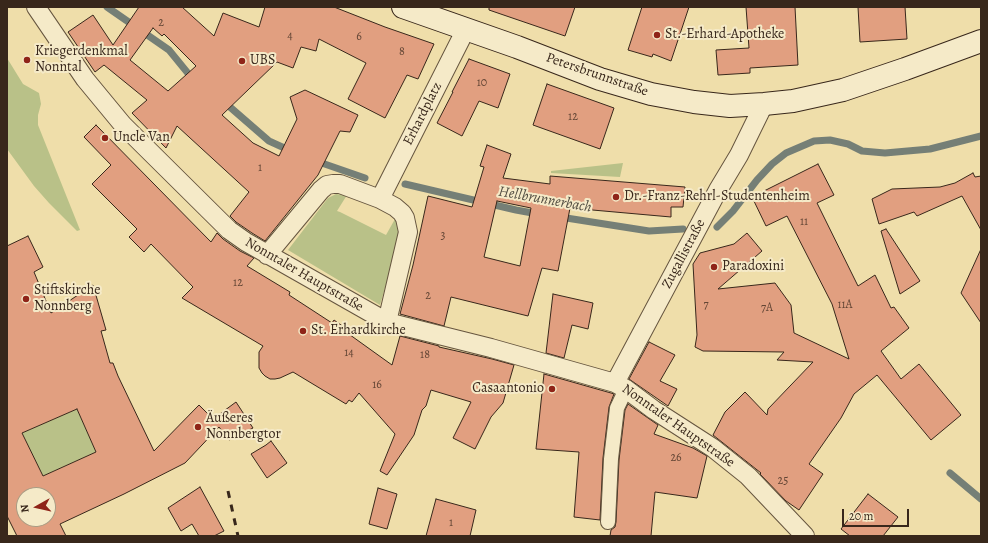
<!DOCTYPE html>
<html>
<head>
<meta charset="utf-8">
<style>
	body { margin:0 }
	#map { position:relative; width:988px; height:543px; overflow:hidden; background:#efdeaa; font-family:Alegreya,serif }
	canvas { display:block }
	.frame { position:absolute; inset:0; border:8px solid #38271b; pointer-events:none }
	.north { position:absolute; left:16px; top:487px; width:40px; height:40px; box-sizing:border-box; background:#f5eac8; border:1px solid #a99c83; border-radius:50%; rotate:262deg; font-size:11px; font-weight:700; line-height:16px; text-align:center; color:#38271b }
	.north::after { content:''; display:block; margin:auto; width:14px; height:18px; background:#8f2418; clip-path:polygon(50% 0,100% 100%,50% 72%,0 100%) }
	.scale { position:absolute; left:842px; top:509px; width:67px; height:18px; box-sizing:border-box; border:2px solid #38271b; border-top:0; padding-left:5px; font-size:12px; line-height:14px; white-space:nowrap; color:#38271b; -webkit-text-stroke:3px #f5eac8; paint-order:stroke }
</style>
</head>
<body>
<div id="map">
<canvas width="988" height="543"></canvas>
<div class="frame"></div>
<div class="north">N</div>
<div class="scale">20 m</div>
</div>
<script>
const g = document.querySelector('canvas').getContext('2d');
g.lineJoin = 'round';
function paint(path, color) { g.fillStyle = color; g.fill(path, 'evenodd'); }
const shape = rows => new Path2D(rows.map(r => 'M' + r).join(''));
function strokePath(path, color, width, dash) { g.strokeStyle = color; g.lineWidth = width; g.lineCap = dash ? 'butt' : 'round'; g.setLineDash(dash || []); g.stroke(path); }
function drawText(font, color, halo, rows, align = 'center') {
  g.font = font + ' Alegreya,serif'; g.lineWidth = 4; g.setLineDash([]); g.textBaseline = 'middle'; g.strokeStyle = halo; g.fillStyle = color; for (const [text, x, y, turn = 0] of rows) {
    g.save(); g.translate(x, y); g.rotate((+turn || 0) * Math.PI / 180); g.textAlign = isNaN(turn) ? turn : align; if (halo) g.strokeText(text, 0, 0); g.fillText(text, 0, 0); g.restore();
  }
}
paint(shape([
	[7,58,23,84,39,93,41,104,38,115,38,125,80,230,77,231,49,203,34,186,7,149],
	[623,163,620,177,551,173,551,171],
	[336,194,347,195,337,211,340,212,386,235,395,219,400,224,401,233,380,305,288,250,328,198],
	[77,409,96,452,43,476,22,433]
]), '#b9c188');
strokePath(shape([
	[107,7,169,50,191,77],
	[223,101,269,141,291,151],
	[316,161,365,178],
	[405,184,516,210,538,214],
	[560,217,649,231,683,229],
	[717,227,733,211,757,180,772,164,786,153,814,141,830,140,848,144,862,151,885,153,930,149,981,136],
	[950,473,981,499]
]), '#757f76', 7);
const building = shape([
	[139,7,182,7,214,36,223,13,259,27,265,7,334,7,385,27,434,44,418,79,407,75,385,118,348,99,366,63,319,39,316,51,301,47,293,68,277,62,222,115,253,143,279,156,297,119,290,97,305,90,358,115,350,132,340,131,318,175,265,241,252,233,236,222,230,216,249,192,177,126,166,148,132,113,147,100,104,65,95,72,68,32,93,15,113,45,139,7],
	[153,28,162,36,164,34,196,66,168,91,130,60,153,28],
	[489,7,575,7,565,36,489,10,489,7],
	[642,7,689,7,671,61,653,54,652,57,628,50,642,7],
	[746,7,795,7,798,65,750,68,750,73,718,75,716,50,749,48,746,7],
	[858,7,905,7,907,39,860,42,858,7],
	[469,59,510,74,498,108,479,101,462,136,437,123,453,92,452,92,469,59],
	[547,84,614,108,600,149,533,125,547,84],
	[96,125,211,242,217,233,223,239,240,251,254,258,247,266,290,292,289,295,332,323,334,320,348,330,346,332,392,365,400,336,439,346,439,347,492,359,514,365,503,403,491,417,475,449,453,438,471,402,431,390,426,406,422,410,414,435,387,475,380,471,395,434,359,393,352,402,349,400,346,404,293,372,280,378,275,379,270,379,265,376,262,373,259,368,259,352,263,346,182,298,193,287,151,244,144,252,129,237,137,229,92,184,111,165,84,137,96,125],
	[487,145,511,154,503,178,550,184,550,176,685,187,683,207,671,207,671,217,570,208,558,271,542,268,528,316,451,297,444,326,400,314,413,265,428,196,472,207,484,167,480,166,487,145],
	[497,201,531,208,520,266,484,257,497,201],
	[818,164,834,195,817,203,858,286,875,275,891,308,894,307,909,328,881,351,901,379,919,364,961,415,931,440,877,375,854,394,841,418,809,464,823,474,799,510,786,501,760,474,761,473,713,435,725,412,745,392,767,415,768,409,813,362,777,360,784,352,703,351,695,347,697,335,693,264,700,253,734,244,747,233,762,251,718,289,775,283,791,305,794,333,849,359,832,304,787,216,766,226,752,197,818,164],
	[973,173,975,177,981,176,981,230,962,196,917,216,914,212,879,224,872,199,892,189,940,187,955,183,973,173],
	[886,229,920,281,900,294,881,231,886,229],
	[28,236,43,267,34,272,51,313,93,285,106,330,101,331,110,363,113,363,118,376,154,451,199,405,213,419,236,402,253,428,229,440,219,427,185,463,124,494,60,524,66,536,17,536,7,516,7,246,28,236],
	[77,409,96,452,43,476,22,433,77,409],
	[24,495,48,495,48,519,24,519,24,495],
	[981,249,981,323,961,293,981,249],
	[553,294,593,303,588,329,572,325,564,358,546,353,553,294],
	[649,342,675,355,660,381,677,389,668,406,629,379,649,342],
	[544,374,611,393,614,394,609,407,603,458,600,520,574,517,579,452,536,449,544,374],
	[628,404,658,425,654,434,693,448,707,456,697,498,655,492,651,536,610,536,611,530,615,527,616,522,619,460,625,410,628,404],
	[271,441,287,463,267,478,251,454,266,445,271,441],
	[200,487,224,531,214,536,199,536,192,524,181,531,168,508,200,487],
	[378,488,397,494,387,529,369,524,378,488],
	[868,494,898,517,883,536,850,536,841,529,868,494],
	[436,499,476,510,470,536,426,536,436,499]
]);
paint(building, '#e19f80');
strokePath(building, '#38271b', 1);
const pedestrian = shape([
	[608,522,611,459,617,408,626,389]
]);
const minor = shape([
	[36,7,85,79,123,125,229,230,246,242,387,322,491,348,615,383,626,389,654,410,713,448,748,476,805,536],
	[380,199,466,29],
	[267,255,321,190,327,185,333,184,340,184,380,199,395,207,402,213,405,218,408,232,387,322],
	[615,383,718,190,739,155,764,104]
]);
const secondary = shape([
	[403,7,517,47,600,79,651,94,694,102,730,106,764,104,793,101,843,90,905,69,981,41]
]);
strokePath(pedestrian, '#66553f', 16);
strokePath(minor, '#66553f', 20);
strokePath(secondary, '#38271b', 24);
strokePath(pedestrian, '#f5eac8', 14);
strokePath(minor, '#f5eac8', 18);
strokePath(secondary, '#f5eac8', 22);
strokePath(shape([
	[228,491,238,536]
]), '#38271b', 3, [7, 7]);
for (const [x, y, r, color] of [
	[657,35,4,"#8f2418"],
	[27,60,4,"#8f2418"],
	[242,61,4,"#8f2418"],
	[105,138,4,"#8f2418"],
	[616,197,4,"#8f2418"],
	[714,267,4,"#8f2418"],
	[26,299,4,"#8f2418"],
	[303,331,4,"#8f2418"],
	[552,389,4,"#8f2418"],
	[198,427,4,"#8f2418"]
]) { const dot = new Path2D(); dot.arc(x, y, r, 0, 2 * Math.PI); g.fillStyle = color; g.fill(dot); strokePath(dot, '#f5eac8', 1.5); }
drawText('12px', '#624534', null, [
	["2",161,23],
	["4",290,36],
	["6",359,37],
	["8",402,52],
	["10",482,83],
	["12",573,117],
	["1",260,168],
	["11",804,222],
	["3",443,236],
	["12",238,283],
	["2",428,296],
	["7",706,305],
	["11A",845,305],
	["7A",767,308],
	["14",349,353],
	["18",425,355],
	["16",377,385],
	["26",676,458],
	["25",783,481],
	["1",451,523]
]);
drawText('14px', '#38271b', '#f5eac8', [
	["St.-Erhard-Apotheke",665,35],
	["Kriegerdenkmal",35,52],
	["Nonntal",35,68],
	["UBS",250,61],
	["Uncle Van",113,138],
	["Dr.-Franz-Rehrl-Studentenheim",624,197],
	["Paradoxini",722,267],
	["Stiftskirche",34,291],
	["Nonnberg",34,307],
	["St. Erhardkirche",311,331],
	["Casaantonio",544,389,"right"],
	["Äußeres",206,419],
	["Nonnbergtor",206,435]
], 'left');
drawText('14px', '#38271b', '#f5eac8', [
	["Petersbrunnstraße",597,75,19],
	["Erhardplatz",423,114,-63],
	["Zugallistraße",684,254,-62],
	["Nonntaler Hauptstraße",304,275,30],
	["Nonntaler Hauptstraße",678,426,35]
]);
drawText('italic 15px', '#514c41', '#f5eac8', [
	["Hellbrunnerbach",545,200,10]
]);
</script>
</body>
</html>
